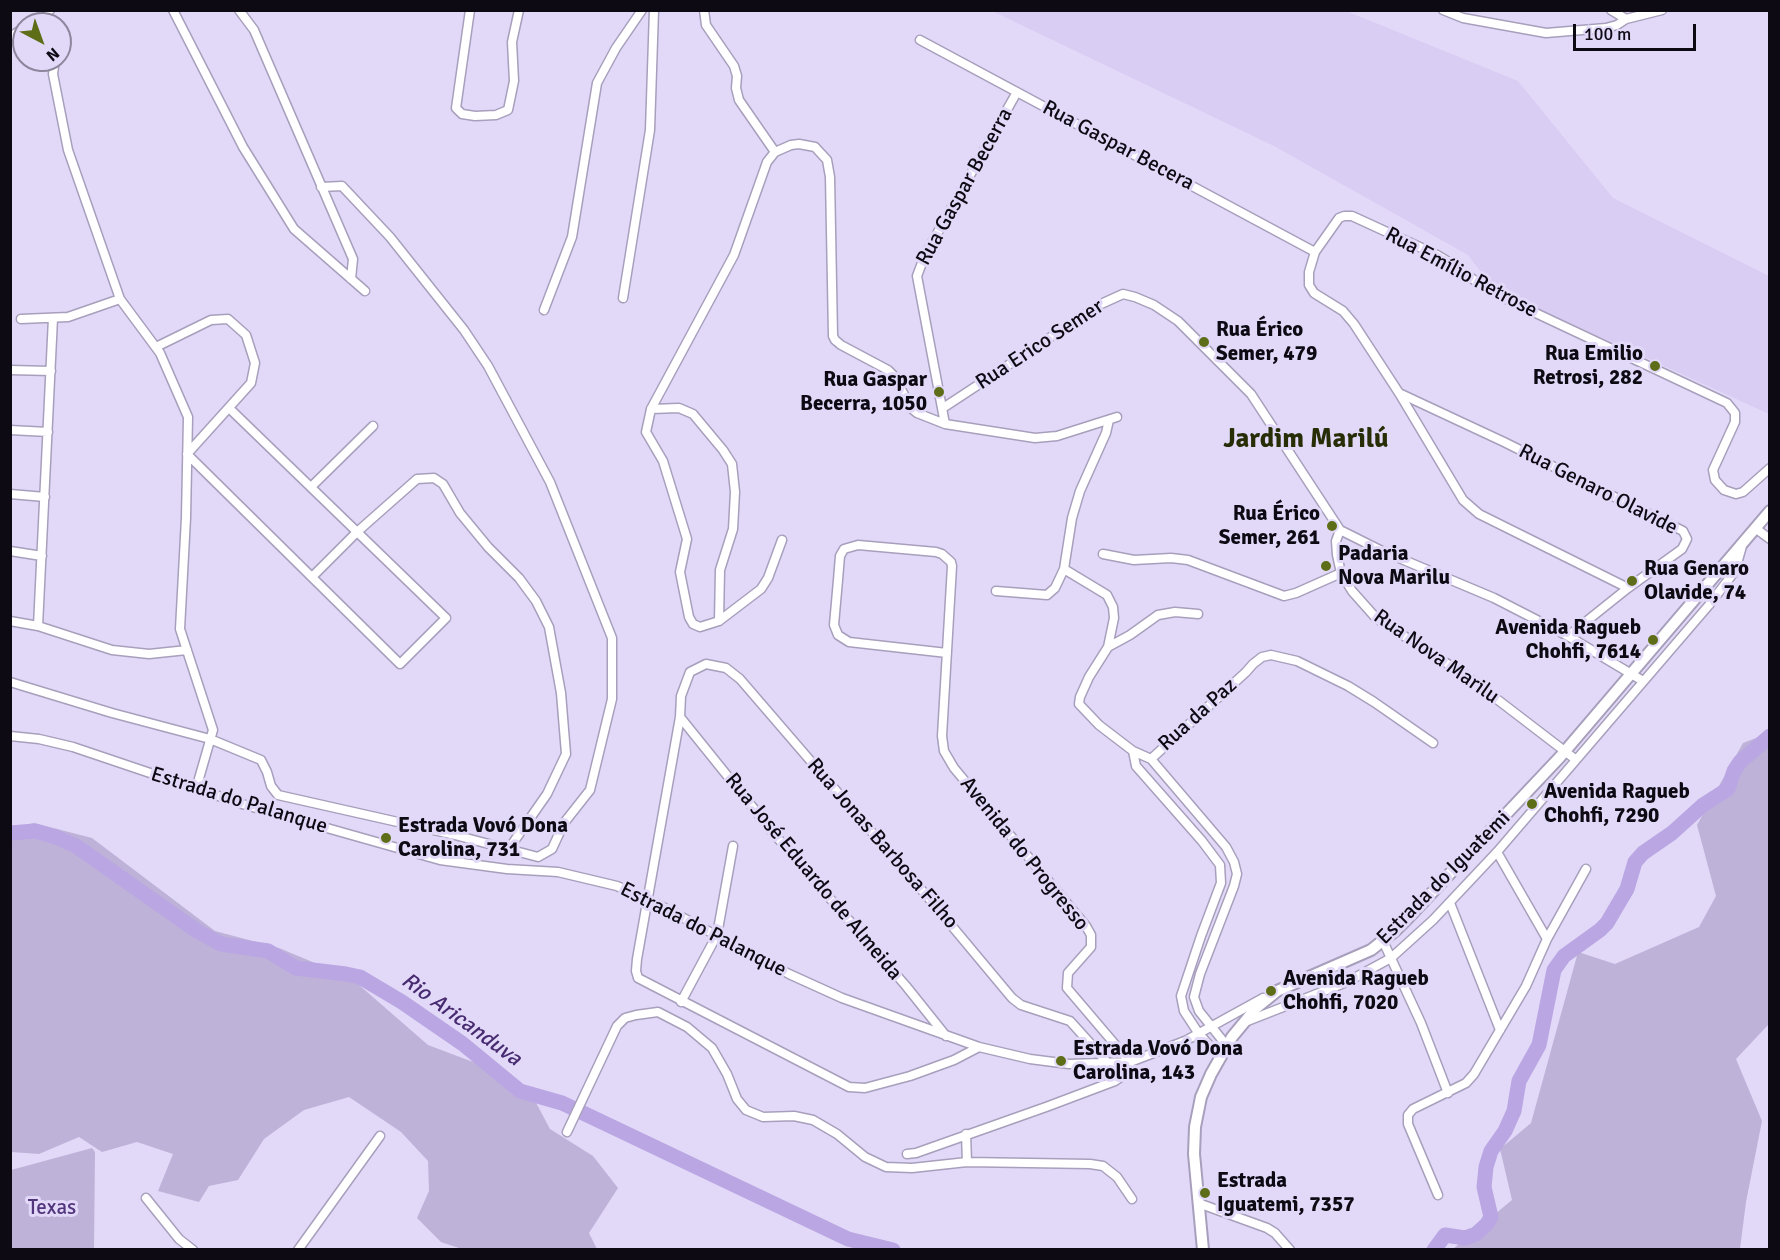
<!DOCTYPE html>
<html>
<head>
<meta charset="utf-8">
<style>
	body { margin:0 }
	#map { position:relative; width:1780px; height:1260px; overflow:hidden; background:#e2d9f8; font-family:Signika,sans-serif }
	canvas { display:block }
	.frame { position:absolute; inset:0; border:12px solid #0d0a14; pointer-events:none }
	.north { position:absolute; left:12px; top:12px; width:60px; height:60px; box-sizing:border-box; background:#e2d9f8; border:2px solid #8d869d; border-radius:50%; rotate:139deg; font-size:16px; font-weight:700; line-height:24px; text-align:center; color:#0d0a14 }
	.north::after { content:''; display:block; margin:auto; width:21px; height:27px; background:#5e6d18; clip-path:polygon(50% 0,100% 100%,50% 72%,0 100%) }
	.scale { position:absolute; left:1573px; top:24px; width:123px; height:27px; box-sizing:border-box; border:3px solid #0d0a14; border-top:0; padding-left:8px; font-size:18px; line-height:21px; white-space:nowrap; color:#0d0a14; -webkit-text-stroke:4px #e2d9f8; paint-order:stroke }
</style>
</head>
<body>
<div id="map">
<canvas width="1780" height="1260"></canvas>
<div class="frame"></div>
<div class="north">N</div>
<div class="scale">100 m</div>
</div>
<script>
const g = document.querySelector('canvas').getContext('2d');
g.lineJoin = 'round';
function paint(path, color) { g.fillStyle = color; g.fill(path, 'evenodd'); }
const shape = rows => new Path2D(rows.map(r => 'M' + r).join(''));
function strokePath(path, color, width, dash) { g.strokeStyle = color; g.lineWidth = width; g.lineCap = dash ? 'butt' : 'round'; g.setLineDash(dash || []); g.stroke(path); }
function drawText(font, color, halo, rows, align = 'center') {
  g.font = font + ' Signika,sans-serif'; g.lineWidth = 6; g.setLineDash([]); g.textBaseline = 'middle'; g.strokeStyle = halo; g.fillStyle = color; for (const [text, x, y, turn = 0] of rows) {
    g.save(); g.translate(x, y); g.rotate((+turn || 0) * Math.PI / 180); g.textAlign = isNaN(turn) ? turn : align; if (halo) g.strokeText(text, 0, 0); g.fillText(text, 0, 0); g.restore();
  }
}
paint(shape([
	[992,11,1346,11,1518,81,1613,198,1769,276,1769,414,1493,288,1468,255,1274,146]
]), '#d9cdf3');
paint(shape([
	[1769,733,1769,1024,1736,1059,1762,1121,1746,1202,1740,1249,1453,1249,1512,1200,1500,1149,1531,1123,1578,952,1615,964,1699,927,1716,896,1697,825,1743,743],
	[34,823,92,838,215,931,279,948,351,978,428,1045,481,1065,533,1097,550,1129,593,1156,618,1188,589,1233,597,1249,465,1250,441,1242,417,1218,429,1191,428,1161,401,1132,349,1097,304,1110,264,1139,238,1180,209,1186,199,1202,158,1191,173,1154,137,1142,102,1152,79,1137,39,1154,11,1152,11,828],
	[92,1148,95,1152,94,1249,11,1249,11,1170]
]), '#beb2d9');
strokePath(shape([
	[10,833,35,831,56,837,76,846,197,931,221,944,268,951,296,968,346,974,360,977,402,1002,463,1044,520,1091,562,1103,848,1239,893,1250],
	[1434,1250,1445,1235,1465,1238,1476,1234,1487,1224,1491,1217,1484,1187,1486,1167,1491,1151,1505,1131,1514,1111,1519,1081,1539,1045,1554,970,1564,956,1600,930,1607,923,1627,889,1635,862,1643,853,1672,833,1703,805,1728,789,1734,771,1740,762,1770,736]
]), '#b9a6e2', 15);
const minor = shape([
	[173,10,243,147,294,229,365,291],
	[239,10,254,30,353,259,351,279],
	[470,10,456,108,462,114,475,116,496,115,508,110,514,81,512,42,519,10],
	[704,10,706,25,734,66,737,76,736,88,739,100,775,152],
	[1443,10,1463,18,1546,33,1606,28,1617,25,1626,19],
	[1611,10,1626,19,1662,10],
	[30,24,50,10],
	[10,37,24,28],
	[920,40,1315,252],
	[55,60,53,74,68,150,120,299,160,353,188,417,186,518,180,629,213,730,196,789],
	[623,298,650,130,654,10],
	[544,310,572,237,597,83,616,48,642,10],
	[21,319,68,317,120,299],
	[156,347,211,320,228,319,246,335,255,363,251,383,187,454,400,664,446,618,229,408],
	[10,370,51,371],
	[1399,393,1504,442,1683,531,1687,539,1682,549,1628,588,1568,636],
	[943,408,1101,304,1123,294,1135,297,1154,305,1178,321,1251,394,1340,530,1380,550,1494,598,1568,636,1643,681],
	[651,409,679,408,693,414,723,450,732,464,735,492,733,529,720,570,719,621],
	[1109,420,1106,433,1080,491,1072,518,1064,569,1107,595,1113,607,1114,618,1108,647,1089,677,1080,697,1079,704,1099,725,1133,751,1151,759,1226,847,1234,862,1237,874,1234,886,1200,974,1194,997,1199,1011,1227,1046],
	[945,424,917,276,925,255,1017,92],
	[10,430,48,432],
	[311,487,373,426],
	[10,494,45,497],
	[1755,528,1770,539],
	[1340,530,1336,541,1337,555,1341,573,1352,591,1376,618,1468,677,1575,759],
	[782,540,768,578,761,589,719,621,700,627,693,624,689,617,680,572,687,539,663,461,646,432,651,409,734,255,767,162,775,152,791,145,799,144,815,147,827,160,830,177,833,336,835,340,841,345,888,370,893,375,912,409,917,413,945,424,1035,438,1057,436,1117,417],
	[10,551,42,556],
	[1103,554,1134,560,1171,558,1188,560,1284,596,1296,593,1341,573],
	[312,577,357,532,417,479,434,478,443,484,460,513,488,547,519,578,536,601,549,627,561,693,566,754,547,794,508,850],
	[1628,588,1479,514,1463,500,1399,393,1354,324,1343,311,1314,293,1309,285,1309,272,1315,252,1339,218,1344,216,1352,216,1437,255,1447,261,1487,289,1508,300,1727,403,1735,413,1735,422,1713,470,1715,480,1724,490,1736,494,1743,492,1770,468],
	[996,591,1047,595,1055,588,1064,569],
	[10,621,38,626,112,650,149,654,187,650],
	[38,626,53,318],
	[1108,647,1130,635,1158,615,1175,612,1198,614],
	[947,653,849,642,838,635,834,625,838,580,840,556,844,549,858,545,936,552,942,554,951,562,952,566,942,736,944,751,954,768,1086,926,1091,935,1091,947,1068,973,1067,988,1130,1062],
	[10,682,112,713,210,739,261,760,267,772,271,786,278,795,451,834,538,857,552,849,564,823,590,790,612,699,612,638,550,482,488,366,464,330,390,237,342,186,321,187],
	[680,717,775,835,906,986,946,1036],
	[10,736,39,739,73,747,242,804,440,860,507,869,558,872,617,886,661,906,789,974,842,998,979,1047,1030,1059,1069,1064,1130,1062,1185,1041,1263,998],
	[1133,751,1136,766,1202,841,1220,865,1221,883,1201,936,1181,996,1184,1011,1199,1034,1220,1057],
	[1151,759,1246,672,1253,664,1262,657,1271,655,1297,661,1348,686,1374,702,1433,743],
	[1497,852,1547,939],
	[1450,903,1500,1030],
	[1383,941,1421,1023,1448,1093],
	[681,1002,717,935,733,846],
	[1245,1022,1347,982,1391,958,1433,920,1497,852,1709,605,1735,571,1742,546],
	[979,1047,954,1060,910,1076,865,1088,849,1087,638,978,636,971,637,959,680,717,681,696,690,672,706,664,726,668,740,679,926,895,1012,998,1021,1005,1070,1021,1107,1062],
	[567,1132,617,1026,625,1018,636,1015,658,1012,687,1027,712,1048,727,1074,737,1099,746,1110,763,1117,794,1116,813,1120,837,1134,865,1157,886,1167,912,1168,967,1162,1090,1164,1103,1166,1117,1177,1132,1199],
	[966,1134,967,1162],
	[907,1154,916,1153,1046,1107,1115,1081,1124,1075,1129,1068,1130,1062],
	[1438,1195,1408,1124,1408,1115,1413,1109,1466,1083,1474,1074,1526,986,1547,939,1586,869],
	[146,1198,179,1239,193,1250],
	[1198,1203,1267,1228,1275,1233,1290,1250],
	[298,1250,380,1136]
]);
const major = shape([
	[1203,1250,1194,1154,1195,1127,1201,1097,1211,1074,1232,1037,1256,1008,1277,991,1371,950,1395,931,1409,917,1560,757,1770,511]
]);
strokePath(minor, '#a89fbc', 11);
strokePath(major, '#a89fbc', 14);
strokePath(minor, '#fff', 8);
strokePath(major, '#fff', 10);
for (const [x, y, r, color] of [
	[1204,342,6,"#5e6d18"],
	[1655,366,6,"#5e6d18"],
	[939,392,6,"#5e6d18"],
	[1332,526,6,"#5e6d18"],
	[1326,566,6,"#5e6d18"],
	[1632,581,6,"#5e6d18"],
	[1653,640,6,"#5e6d18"],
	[1532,804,6,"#5e6d18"],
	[386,838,6,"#5e6d18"],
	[1271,991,6,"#5e6d18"],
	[1061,1061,6,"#5e6d18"],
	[1205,1193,6,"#5e6d18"]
]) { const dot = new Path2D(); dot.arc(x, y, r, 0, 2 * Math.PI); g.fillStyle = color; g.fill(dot); strokePath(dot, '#e2d9f8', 2); }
drawText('21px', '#0d0a14', '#e2d9f8', [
	["Rua Gaspar Becera",1118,146,28],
	["Rua Gaspar Becerra",965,187,-61],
	["Rua Emílio Retrose",1461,273,28],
	["Rua Erico Semer",1040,345,-33],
	["Rua Genaro Olavide",1598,490,27],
	["Rua Nova Marilu",1436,657,35],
	["Rua da Paz",1198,715,-42],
	["Estrada do Palanque",239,801,17],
	["Rua Jonas Barbosa Filho",882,844,49],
	["Avenida do Progresso",1024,854,51],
	["Rua José Eduardo de Almeida",813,877,50],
	["Estrada do Iguatemi",1444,878,-45],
	["Estrada do Palanque",703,930,27]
]);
drawText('bold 21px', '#0d0a14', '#e2d9f8', [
	["Rua Érico",1216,330],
	["Semer, 479",1216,354],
	["Rua Emilio",1643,354,"right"],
	["Retrosi, 282",1643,378,"right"],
	["Rua Gaspar",927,380,"right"],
	["Becerra, 1050",927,404,"right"],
	["Rua Érico",1320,514,"right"],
	["Semer, 261",1320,538,"right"],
	["Padaria",1338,554],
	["Nova Marilu",1338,578],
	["Rua Genaro",1644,569],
	["Olavide, 74",1644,593],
	["Avenida Ragueb",1641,628,"right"],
	["Chohfi, 7614",1641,652,"right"],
	["Avenida Ragueb",1544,792],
	["Chohfi, 7290",1544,816],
	["Estrada Vovó Dona",398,826],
	["Carolina, 731",398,850],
	["Avenida Ragueb",1283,979],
	["Chohfi, 7020",1283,1003],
	["Estrada Vovó Dona",1073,1049],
	["Carolina, 143",1073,1073],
	["Estrada",1217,1181],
	["Iguatemi, 7357",1217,1205]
], 'left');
drawText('21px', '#52367d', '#e2d9f8', [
	["Texas",52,1208]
]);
drawText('italic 22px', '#472a70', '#e2d9f8', [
	["Rio Aricanduva",461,1020,36]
]);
drawText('bold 27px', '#272e06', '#e2d9f8', [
	["Jardim Marilú",1306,440]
]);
</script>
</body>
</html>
